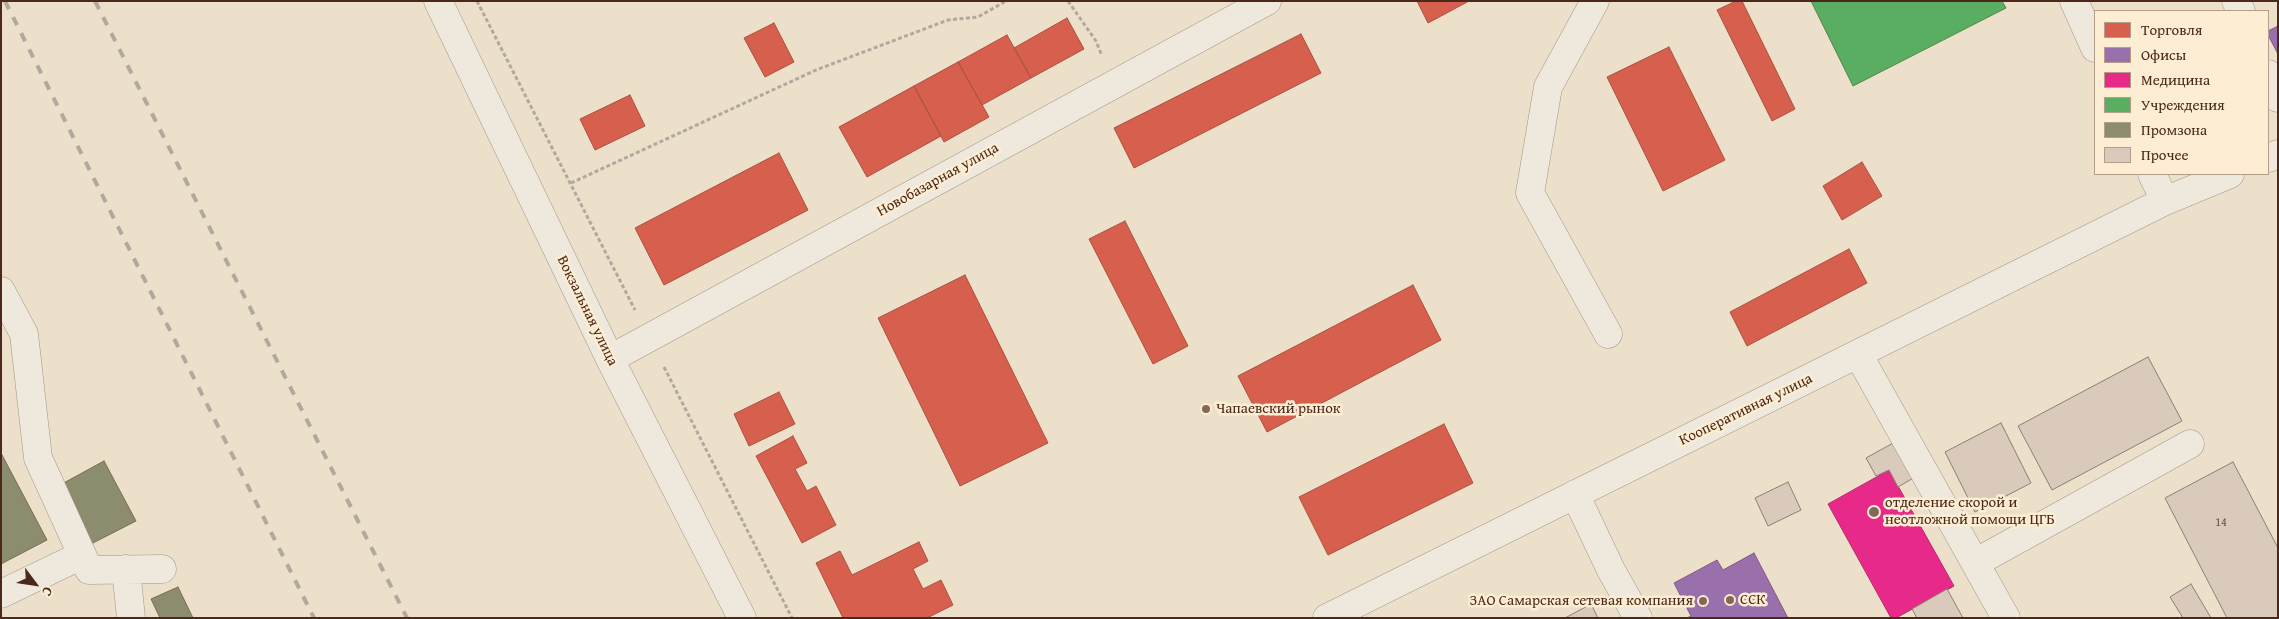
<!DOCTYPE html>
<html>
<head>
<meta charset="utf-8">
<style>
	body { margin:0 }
	#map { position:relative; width:2279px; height:619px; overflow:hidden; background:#ece0ca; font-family:"Gentium Book Plus",serif }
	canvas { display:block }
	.frame { position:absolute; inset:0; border:2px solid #4b281b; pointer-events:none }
	.legend { position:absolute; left:2094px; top:10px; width:175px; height:165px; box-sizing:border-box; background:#fcedd3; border:1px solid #b59e89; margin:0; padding:6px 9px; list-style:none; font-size:15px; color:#4b281b }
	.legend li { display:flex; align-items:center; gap:10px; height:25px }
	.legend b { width:25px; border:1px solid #b59e89 }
	.north { position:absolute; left:10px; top:559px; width:50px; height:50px; -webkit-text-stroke:4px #fcedd3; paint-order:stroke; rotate:121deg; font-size:14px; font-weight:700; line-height:20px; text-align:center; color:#4b281b }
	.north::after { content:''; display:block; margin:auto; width:18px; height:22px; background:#4b281b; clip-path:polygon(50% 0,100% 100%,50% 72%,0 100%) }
</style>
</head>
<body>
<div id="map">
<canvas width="2279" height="619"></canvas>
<div class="frame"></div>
<ul class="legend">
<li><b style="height:14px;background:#d6604d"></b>Торговля</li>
<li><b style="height:14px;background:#9970ab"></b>Офисы</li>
<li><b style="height:14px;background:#e7298a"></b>Медицина</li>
<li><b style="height:14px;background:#5aae61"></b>Учреждения</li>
<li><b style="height:14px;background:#8c8c6e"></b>Промзона</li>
<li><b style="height:14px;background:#dacabb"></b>Прочее</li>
</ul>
<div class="north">С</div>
</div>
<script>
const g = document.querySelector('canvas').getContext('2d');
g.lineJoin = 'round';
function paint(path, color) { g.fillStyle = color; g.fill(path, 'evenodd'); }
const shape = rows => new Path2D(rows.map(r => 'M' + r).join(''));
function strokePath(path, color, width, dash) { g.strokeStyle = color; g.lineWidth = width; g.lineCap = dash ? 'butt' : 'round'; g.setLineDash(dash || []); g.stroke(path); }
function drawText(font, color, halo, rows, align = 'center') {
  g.font = font + ' "Gentium Book Plus",serif'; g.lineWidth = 5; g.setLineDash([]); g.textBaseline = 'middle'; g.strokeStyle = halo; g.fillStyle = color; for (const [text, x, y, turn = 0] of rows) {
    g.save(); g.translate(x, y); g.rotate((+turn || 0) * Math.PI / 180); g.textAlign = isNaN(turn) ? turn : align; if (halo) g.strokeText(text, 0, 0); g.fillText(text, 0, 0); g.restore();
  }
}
const shops = shape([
	[1417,1,1469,1,1428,23,1417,1],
	[1736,1,1742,1,1795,109,1772,121,1717,10,1736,1],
	[1067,18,1084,49,1031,78,1014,48,1067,18],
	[774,23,794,62,765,77,744,38,774,23],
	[1301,34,1321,73,1134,168,1114,128,1301,34],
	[1007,35,1031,78,982,105,958,62,1007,35],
	[1669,47,1725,160,1663,191,1607,77,1669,47],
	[958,62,989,117,944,142,914,86,958,62],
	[914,86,941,136,867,177,839,127,914,86],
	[630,95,645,126,595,150,580,119,630,95],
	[779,153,808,210,664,285,635,228,779,153],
	[1862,162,1882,196,1842,220,1823,186,1862,162],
	[1125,221,1188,346,1153,364,1089,239,1125,221],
	[1849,249,1867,283,1747,346,1730,312,1849,249],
	[965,275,1048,443,960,486,878,318,965,275],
	[1413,285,1441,340,1267,432,1238,376,1413,285],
	[779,392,795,424,749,446,734,414,779,392],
	[1444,424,1473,483,1328,555,1299,497,1444,424],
	[793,436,807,463,795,469,807,491,816,486,836,525,802,543,756,456,793,436],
	[919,542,928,561,913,569,923,589,941,580,953,605,927,618,843,618,816,563,840,551,852,575,919,542]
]);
paint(shops, '#d6604d');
strokePath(shops, '#ac4f3e', 1);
const offices = shape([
	[2278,26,2278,54,2268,35,2268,31,2278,26],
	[1754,553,1788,618,1687,618,1691,616,1674,583,1717,560,1723,570,1754,553]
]);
paint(offices, '#9970ab');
strokePath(offices, '#825a80', 1);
const health = shape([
	[1889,470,1954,586,1896,618,1891,618,1828,504,1889,470]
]);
paint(health, '#e7298a');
strokePath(health, '#b82969', 1);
const public = shape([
	[1811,1,2002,1,2006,8,1853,86,1811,1]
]);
paint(public, '#5aae61');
strokePath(public, '#56864c', 1);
const industry = shape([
	[1,453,47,540,1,564,1,453],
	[104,461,136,521,91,544,60,485,104,461],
	[178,587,193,618,160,618,151,599,178,587]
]);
paint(industry, '#8c8c6e');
strokePath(industry, '#786e55', 1);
const building = shape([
	[2148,357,2182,421,2052,490,2018,426,2148,357],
	[2001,423,2031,483,1975,512,1945,452,2001,423],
	[1895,442,1915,477,1898,487,1889,470,1876,476,1866,458,1895,442],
	[2233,462,2278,548,2278,618,2227,618,2165,498,2233,462],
	[1788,482,1801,510,1768,526,1755,498,1788,482],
	[2191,584,2211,618,2183,618,2170,597,2191,584],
	[1947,589,1963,618,1917,618,1912,609,1947,589],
	[1591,604,1598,618,1565,618,1591,604]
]);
paint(building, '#dacabb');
strokePath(building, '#8b7f73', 1);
const minor = shape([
	[438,1,610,359,742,618],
	[1595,1,1548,87,1530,193,1608,334],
	[2074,1,2095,48],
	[2236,1,2241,11],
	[2268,74,2278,98],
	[2268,158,2278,154],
	[2152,174,2165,201],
	[1,291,24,334,38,458,89,570,162,569],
	[1858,354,2006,618],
	[610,359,1267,1],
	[1575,494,1611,570,1638,618],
	[1975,563,2190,444],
	[126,569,131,618],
	[1,594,82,555],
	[1327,618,2165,201,2230,174]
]);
strokePath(minor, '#a29789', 29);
strokePath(shape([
	[477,1,635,310],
	[1068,1,1096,41,1102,56],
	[571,183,816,70,948,20,978,17,1006,1],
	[664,367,792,618]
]), '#b1a99f', 3, [4, 2.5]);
strokePath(minor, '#efe8dd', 28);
strokePath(shape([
	[5,1,314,618],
	[95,1,407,618]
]), '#b1a99f', 4, [9, 9]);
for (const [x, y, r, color] of [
	[1206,409,5,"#836858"],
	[1874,512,6,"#836858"],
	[1730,600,5,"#836858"],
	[1703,601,5,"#836858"]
]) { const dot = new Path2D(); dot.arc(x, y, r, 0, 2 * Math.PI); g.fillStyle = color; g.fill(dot); strokePath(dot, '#fcedd3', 2); }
drawText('12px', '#705144', null, [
	["14",2221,523]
]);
drawText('15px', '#4b281b', '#fcedd3', [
	["Новобазарная улица",938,180,-29],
	["Вокзальная улица",587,311,64],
	["Кооперативная улица",1746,410,-26]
]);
drawText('15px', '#4b281b', '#fcedd3', [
	["Чапаевский рынок",1216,409],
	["отделение скорой и",1885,503],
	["неотложной помощи ЦГБ",1885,520],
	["ССК",1740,600],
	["ЗАО Самарская сетевая компания",1693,601,"right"]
], 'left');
</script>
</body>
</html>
